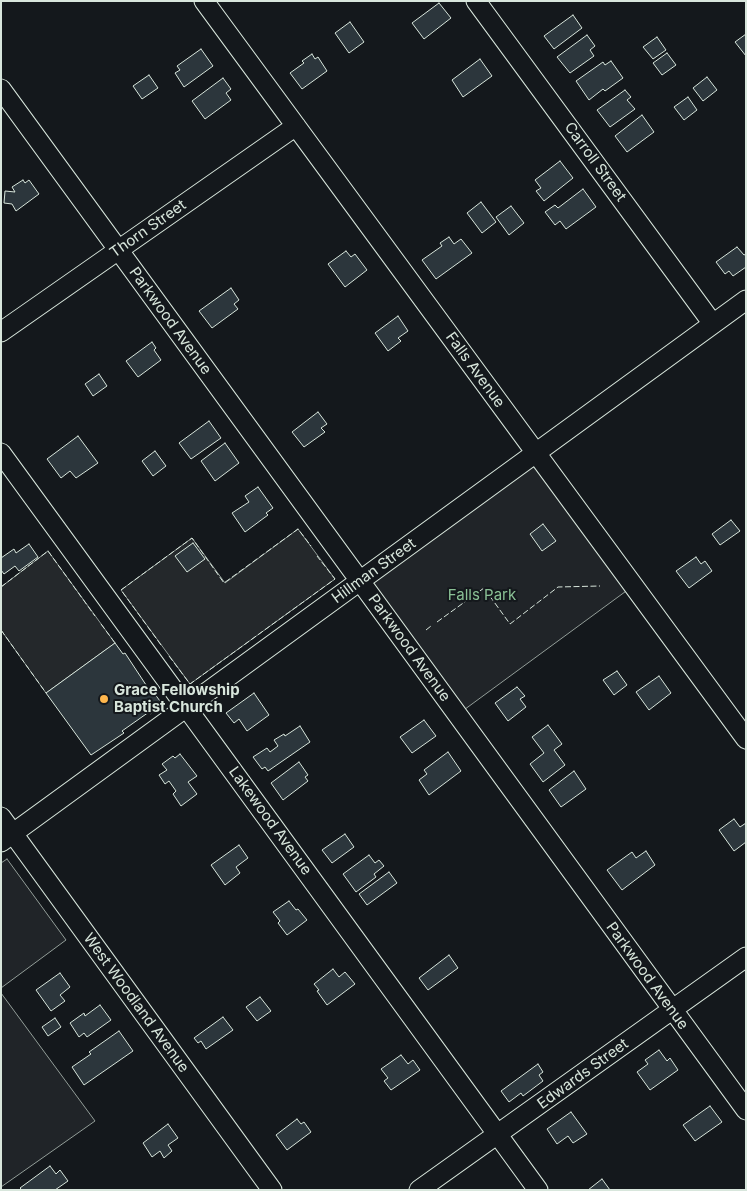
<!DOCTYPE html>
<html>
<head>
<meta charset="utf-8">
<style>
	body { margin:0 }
	#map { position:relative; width:747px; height:1191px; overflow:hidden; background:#14181c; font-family:Inter,sans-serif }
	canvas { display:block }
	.frame { position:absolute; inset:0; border:2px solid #d8e6dc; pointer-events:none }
</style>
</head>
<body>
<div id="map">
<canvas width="747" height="1191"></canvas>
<div class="frame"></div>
</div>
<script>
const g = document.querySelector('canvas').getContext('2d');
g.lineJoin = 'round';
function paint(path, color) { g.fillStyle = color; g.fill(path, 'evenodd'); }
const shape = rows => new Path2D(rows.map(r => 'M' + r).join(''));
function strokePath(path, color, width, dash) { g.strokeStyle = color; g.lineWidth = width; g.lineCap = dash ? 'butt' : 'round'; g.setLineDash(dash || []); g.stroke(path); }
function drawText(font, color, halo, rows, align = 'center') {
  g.font = font + ' Inter,sans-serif'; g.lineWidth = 4; g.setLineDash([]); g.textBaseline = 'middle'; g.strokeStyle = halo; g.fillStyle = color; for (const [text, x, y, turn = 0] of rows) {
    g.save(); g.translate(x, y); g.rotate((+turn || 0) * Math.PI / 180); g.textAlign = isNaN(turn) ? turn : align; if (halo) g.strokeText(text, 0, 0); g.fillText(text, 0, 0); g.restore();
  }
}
const green = shape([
	[536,453,633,586,457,715,360,581,536,453],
	[7,859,66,940,1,988,1,863,7,859],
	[1,993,95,1121,1,1187,1,993]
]);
paint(green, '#202428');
strokePath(green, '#939e99', 1);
const parking = shape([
	[298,529,335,579,190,684,121,590,192,538,225,583,298,529],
	[48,551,115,643,46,693,1,630,1,587,48,551]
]);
paint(parking, '#24282b');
strokePath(parking, '#939e99', 1);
const building = shape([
	[439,3,451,18,424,39,412,23,439,3],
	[573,15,582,28,554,49,544,36,573,15],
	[350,22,364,42,349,53,335,33,350,22],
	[746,34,746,56,735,42,746,34],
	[587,35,595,46,590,50,594,56,570,73,557,57,587,35],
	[657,37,666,50,653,59,643,47,657,37],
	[201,49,213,66,184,87,175,73,180,70,177,66,201,49],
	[667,53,676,65,662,75,653,63,667,53],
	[312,54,315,59,318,57,327,71,302,89,290,73,304,63,302,61,312,54],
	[480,59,492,76,463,97,452,80,480,59],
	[611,61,623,78,605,91,603,89,589,100,576,81,603,62,605,65,611,61],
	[149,75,158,88,142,99,133,86,149,75],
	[707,77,717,90,703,101,693,88,707,77],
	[223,78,231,89,226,93,231,100,205,119,192,101,223,78],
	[625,90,631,97,627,100,635,109,610,127,597,110,625,90],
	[688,97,697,110,684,120,674,107,688,97],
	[642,115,654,132,627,152,615,136,642,115],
	[560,161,573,178,544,201,536,191,541,188,535,180,560,161],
	[23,180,25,183,29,180,39,194,16,211,12,204,4,203,5,191,15,192,12,187,23,180],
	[583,189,596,207,566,229,560,221,555,225,545,212,555,205,558,208,583,189],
	[481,202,496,222,482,233,467,213,481,202],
	[511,206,524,223,509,235,496,217,511,206],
	[449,237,454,244,461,239,472,253,436,279,422,260,442,246,440,243,449,237],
	[737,247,744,255,746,254,746,267,733,276,729,271,725,274,716,262,737,247],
	[346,251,351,257,355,254,367,270,345,287,328,264,346,251],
	[231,288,239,300,234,304,238,309,212,328,199,311,231,288],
	[398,316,408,331,398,338,401,341,388,351,375,333,398,316],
	[152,342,156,348,154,350,161,360,138,377,126,361,152,342],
	[99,374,107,386,93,396,85,384,99,374],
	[318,412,327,424,321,428,325,432,304,447,292,432,318,412],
	[209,421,221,438,191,459,179,443,209,421],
	[78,436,98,463,76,478,70,471,61,478,47,459,78,436],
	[225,443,239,463,215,481,201,461,225,443],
	[155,451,166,466,153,476,142,461,155,451],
	[258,487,273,508,266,513,268,515,245,532,232,513,249,502,245,496,258,487],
	[731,520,740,531,720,545,712,534,731,520],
	[543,524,556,541,542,551,530,534,543,524],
	[193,543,205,559,187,572,175,556,193,543],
	[29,544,38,557,19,571,15,566,4,574,1,570,1,558,14,549,16,553,29,544],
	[696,557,701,564,705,561,712,571,689,588,676,571,696,557],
	[115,643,123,654,125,653,152,694,154,693,163,705,150,714,149,712,122,731,124,733,91,755,46,693,115,643],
	[617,671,627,685,614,695,603,680,617,671],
	[659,676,671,693,649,710,636,692,659,676],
	[517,687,525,696,520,699,526,707,508,721,495,703,517,687],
	[254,693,269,715,247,731,239,719,234,723,226,713,254,693],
	[424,720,436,736,412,753,400,737,424,720],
	[548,725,562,744,554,750,565,765,543,782,530,764,544,753,532,737,548,725],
	[300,726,310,742,268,771,265,767,262,769,253,757,267,748,270,752,278,746,274,740,284,734,285,736,300,726],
	[448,752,461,771,429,795,419,780,427,774,424,770,448,752],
	[180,754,197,776,188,782,197,794,181,806,173,794,176,791,169,781,165,784,159,775,167,770,162,764,173,756,175,758,180,754],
	[299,762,308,775,305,777,308,781,283,800,271,783,299,762],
	[574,771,586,789,561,807,549,790,574,771],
	[734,819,740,827,746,823,746,842,734,851,719,830,734,819],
	[345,834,354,847,332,863,322,850,345,834],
	[239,845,248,858,236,867,240,873,225,885,211,865,239,845],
	[646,851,655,865,622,890,607,870,632,852,636,858,646,851],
	[369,855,375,863,379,860,384,866,374,874,376,877,356,892,343,874,369,855],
	[389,872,397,883,367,905,359,894,389,872],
	[289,901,296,910,298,909,307,920,287,935,278,923,280,921,273,912,289,901],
	[449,955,458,968,428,990,419,978,449,955],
	[333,969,339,977,345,972,355,984,327,1005,317,991,319,990,314,984,333,969],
	[60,973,70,987,60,995,65,1001,51,1011,36,990,60,973],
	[260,997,271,1011,257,1021,246,1007,260,997],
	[100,1005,111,1020,87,1037,84,1033,79,1037,70,1023,84,1013,85,1016,100,1005],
	[223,1017,233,1030,206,1049,201,1041,198,1043,194,1038,223,1017],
	[55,1018,61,1027,48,1036,42,1027,55,1018],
	[119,1031,133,1051,84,1085,72,1067,91,1054,89,1052,119,1031],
	[659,1050,667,1061,670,1058,678,1070,650,1090,637,1072,648,1064,645,1060,659,1050],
	[401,1055,408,1064,413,1060,420,1070,391,1090,384,1081,388,1078,381,1069,401,1055],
	[538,1064,543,1072,539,1075,543,1081,523,1096,521,1093,509,1102,501,1091,538,1064],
	[710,1106,722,1122,695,1141,683,1125,710,1106],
	[571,1112,587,1134,573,1143,568,1136,557,1144,547,1129,571,1112],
	[297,1119,301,1124,304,1122,311,1132,287,1150,276,1135,297,1119],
	[168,1124,178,1138,168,1145,172,1151,164,1158,160,1151,152,1157,143,1143,168,1124],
	[50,1166,56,1174,60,1170,68,1181,55,1190,22,1190,20,1188,50,1166],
	[602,1179,610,1190,588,1190,602,1179]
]);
paint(building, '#2c363c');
strokePath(building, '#d8e6dc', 1);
const minor = shape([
	[204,1,746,739],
	[476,1,713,324],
	[1,89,746,1110],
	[1,332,296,126],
	[1,453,538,1190],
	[1,817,272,1190],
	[1,842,746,300],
	[419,1190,746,957]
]);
strokePath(minor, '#d8e6dc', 21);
strokePath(minor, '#14181c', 19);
strokePath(shape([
	[1,587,48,551,95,616],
	[437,622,484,588,510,624,558,587,600,586],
	[101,624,115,643],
	[1,630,46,693],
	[426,630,431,626],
	[161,645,121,590,192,538,224,583,298,529,311,546],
	[169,656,190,684,335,579,317,556]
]), '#d8e6dc', 1, [6, 2.5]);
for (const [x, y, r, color] of [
	[104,699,5,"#ffb74d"]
]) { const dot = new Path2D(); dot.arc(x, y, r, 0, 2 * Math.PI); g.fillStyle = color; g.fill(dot); strokePath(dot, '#14181c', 2); }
drawText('15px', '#d8e6dc', '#14181c', [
	["Carroll Street",595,162,54],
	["Thorn Street",148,229,-35],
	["Parkwood Avenue",170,321,54],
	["Falls Avenue",475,370,54],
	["Hillman Street",374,571,-36],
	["Parkwood Avenue",409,648,54],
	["Lakewood Avenue",270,821,54],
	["Parkwood Avenue",647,976,54],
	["West Woodland Avenue",136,1003,54],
	["Edwards Street",583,1074,-36]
]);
drawText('15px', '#8ac095', '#14181c', [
	["Falls Park",482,595]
]);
drawText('bold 15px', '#d8e6dc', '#14181c', [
	["Grace Fellowship",114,690],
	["Baptist Church",114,707]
], 'left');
</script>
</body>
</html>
